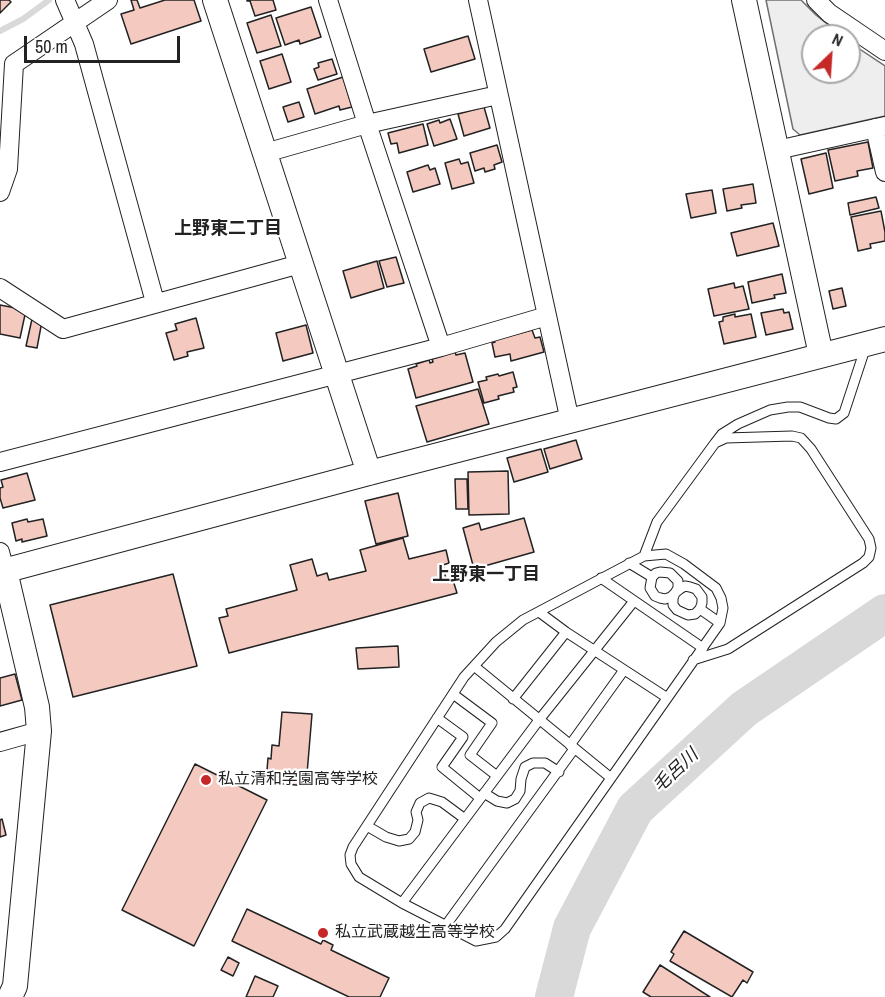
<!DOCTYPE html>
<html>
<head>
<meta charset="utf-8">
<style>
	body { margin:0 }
	#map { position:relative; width:885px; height:997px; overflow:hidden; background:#fff; font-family:"Archivo Narrow",sans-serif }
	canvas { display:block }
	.north { position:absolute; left:801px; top:24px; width:60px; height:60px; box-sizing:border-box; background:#fff; border:2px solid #a7a7a7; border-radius:50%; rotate:25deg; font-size:16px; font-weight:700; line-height:24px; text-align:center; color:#222 }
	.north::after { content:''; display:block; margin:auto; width:21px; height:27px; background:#c62828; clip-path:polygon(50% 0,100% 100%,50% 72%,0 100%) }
	.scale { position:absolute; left:24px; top:36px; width:156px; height:27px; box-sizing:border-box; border:3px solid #222; border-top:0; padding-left:8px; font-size:18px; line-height:21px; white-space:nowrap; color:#222; -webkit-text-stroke:4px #fff; paint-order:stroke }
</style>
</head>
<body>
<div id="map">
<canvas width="885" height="997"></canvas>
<div class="north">N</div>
<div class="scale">50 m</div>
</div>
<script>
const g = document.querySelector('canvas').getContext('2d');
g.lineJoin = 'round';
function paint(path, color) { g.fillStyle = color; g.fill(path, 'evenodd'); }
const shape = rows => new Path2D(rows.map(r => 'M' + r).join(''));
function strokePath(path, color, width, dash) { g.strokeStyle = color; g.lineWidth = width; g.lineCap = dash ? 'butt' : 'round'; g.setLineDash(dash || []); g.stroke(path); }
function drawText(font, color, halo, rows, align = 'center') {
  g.font = font + ' "Archivo Narrow","Noto Sans JP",sans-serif'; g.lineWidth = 4.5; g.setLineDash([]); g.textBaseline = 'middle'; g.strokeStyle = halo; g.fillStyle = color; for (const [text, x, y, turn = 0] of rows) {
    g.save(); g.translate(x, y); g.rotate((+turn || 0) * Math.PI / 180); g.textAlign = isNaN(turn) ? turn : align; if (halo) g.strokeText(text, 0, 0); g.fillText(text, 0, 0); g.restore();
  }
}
const green = shape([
	[766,0,801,0,816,15,842,36,813,36,813,72,849,72,849,42,885,66,885,116,800,135,793,129,766,0]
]);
paint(green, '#eee');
strokePath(green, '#6f6f6f', 1.5);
strokePath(shape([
	[0,31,23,19,49,0]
]), '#d9d9d9', 6);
strokePath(shape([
	[554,997,572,928,635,809,744,709,885,613]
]), '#d9d9d9', 38);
const building = shape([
	[0,0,9,0,11,2,0,13,0,0],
	[131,0,137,0,140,8,165,0,194,0,201,21,131,44,121,14,134,10,131,0],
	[247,0,273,0,276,10,255,16,250,1,247,1,247,0],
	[311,7,321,37,300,44,299,40,285,45,276,18,311,7],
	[271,15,281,46,257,53,247,23,271,15],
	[468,36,475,59,431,72,424,49,468,36],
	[282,54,291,82,269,89,260,61,282,54],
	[332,59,337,74,318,80,314,69,319,67,318,63,332,59],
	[343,77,352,107,340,110,339,106,315,114,307,89,343,77],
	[299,102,304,117,288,122,283,107,299,102],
	[484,107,490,128,464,136,458,114,484,107],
	[450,119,457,139,434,146,427,124,439,120,440,123,450,119],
	[423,124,428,145,399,153,397,143,391,144,388,133,423,124],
	[868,142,873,168,857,171,858,176,835,181,828,150,868,142],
	[497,145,502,162,494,165,495,169,485,172,484,168,475,171,470,153,497,145],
	[826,153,833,188,809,194,801,159,826,153],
	[459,159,461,164,468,162,474,183,452,189,445,163,459,159],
	[428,165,430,170,435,168,440,184,413,192,407,172,428,165],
	[753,184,756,203,741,205,742,208,727,211,723,189,753,184],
	[712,190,716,213,691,218,686,194,712,190],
	[876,197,879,208,850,215,848,203,876,197],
	[881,211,885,232,885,241,870,244,871,248,858,251,851,217,881,211],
	[773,223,779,246,737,256,731,233,773,223],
	[396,257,404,283,387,287,379,261,396,257],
	[377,261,384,288,351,298,343,271,377,261],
	[782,274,786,293,774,295,775,298,752,303,748,282,782,274],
	[734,283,735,288,743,286,749,309,714,316,708,289,734,283],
	[842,288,846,306,833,309,829,291,842,288],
	[0,305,26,310,20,338,0,334,0,305],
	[783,309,784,313,789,312,793,329,766,335,761,313,783,309],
	[735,314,735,317,751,314,756,337,724,344,719,322,723,321,723,317,735,314],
	[196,318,204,348,187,352,188,356,174,360,166,333,177,330,175,324,196,318],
	[32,319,42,321,37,348,26,346,32,319],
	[306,325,313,353,283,361,276,333,306,325],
	[532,330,535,338,540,337,544,352,511,361,510,354,495,357,492,343,495,342,494,340,532,330],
	[455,352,456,355,465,353,473,382,416,398,408,369,417,366,416,364,429,360,430,363,433,362,432,359,455,352],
	[513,372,517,387,513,388,514,392,498,396,499,399,484,403,478,382,487,380,486,377,498,374,499,376,513,372],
	[478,389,489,424,427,442,416,406,478,389],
	[576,440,582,459,550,469,544,449,576,440],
	[541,449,548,472,514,482,507,458,541,449],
	[508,471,509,514,469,515,468,472,508,471],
	[27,473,35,500,3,508,0,498,0,488,3,487,1,480,27,473],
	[455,479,467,479,468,509,456,509,455,479],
	[398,493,408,536,376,544,365,501,398,493],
	[524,518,534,552,474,569,463,528,479,523,481,530,524,518],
	[27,519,28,522,43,519,47,536,22,542,22,539,16,541,12,523,27,519],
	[403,538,409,559,446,550,449,563,443,565,446,579,452,577,457,593,229,653,219,618,228,616,226,609,297,590,290,565,312,559,317,576,327,573,329,580,366,571,360,550,403,538],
	[173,574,197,666,73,697,50,605,173,574],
	[398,646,399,667,358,669,356,648,398,646],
	[15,674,22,700,0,706,0,678,15,674],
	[282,712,312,714,306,786,266,782,268,758,271,759,272,745,279,746,282,712],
	[195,764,267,800,194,946,122,910,195,764],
	[2,819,6,835,0,837,0,820,2,819],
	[247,909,321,944,323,940,333,945,331,950,389,978,380,997,349,997,232,941,247,909],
	[684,931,753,972,747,983,743,980,732,997,670,961,674,954,671,952,684,931],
	[228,957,239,963,233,976,221,970,228,957],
	[660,965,710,997,651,997,643,992,660,965],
	[255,976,278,986,273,997,246,997,255,976]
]);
paint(building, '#f3c9c0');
strokePath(building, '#222', 1.5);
const service = shape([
	[644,556,666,554,684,564,716,588,721,598,723,608,720,623,505,929,496,937,476,941,402,903,359,877,351,864,350,855,353,847,464,677,496,642,523,620,644,556,657,522,715,443],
	[629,563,652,577],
	[601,578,703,648],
	[675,593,673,598,673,605,677,610,688,615,695,614,700,609,702,603,702,597,696,589,690,587,685,586,680,589,675,593,671,597,665,599,660,598,655,596,650,588,652,577,656,573,660,572,670,573,678,581,678,588,675,593],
	[700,609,720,623],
	[539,612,566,632,666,697],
	[693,660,728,649,863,563,869,557,871,548,869,539,811,449,801,438,792,436,726,438,715,443,722,434,738,424,770,410,788,407,800,407,829,418,836,419,844,413,866,346],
	[474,666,611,778],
	[453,694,492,723,470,755,497,776],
	[513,699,566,632],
	[437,718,463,737,442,767,480,798],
	[570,745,624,670],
	[484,793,497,801,507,803,515,799,520,791,521,779,525,767,533,763,545,763,559,772],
	[367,826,386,837,399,841,409,839,415,832,418,820,416,812,420,803,429,798,442,802,465,819],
	[402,903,539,720,634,601],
	[446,925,574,749]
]);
const minor = shape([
	[65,0,84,44,155,302],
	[328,0,367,124,441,347],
	[478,0,570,421],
	[816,0,829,13,885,51],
	[875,128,885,172],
	[777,150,885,126],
	[265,153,367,124,498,95],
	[0,192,8,169,14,64,108,0],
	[0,288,63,329,300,264],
	[0,462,441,347,547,316],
	[0,552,5,571],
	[0,742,39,731]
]);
const tertiary = shape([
	[215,0,369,473],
	[744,0,821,355],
	[5,571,37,707,39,731,15,986,10,997],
	[0,572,369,473,885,339]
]);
strokePath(service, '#222', 11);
strokePath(minor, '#222', 20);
strokePath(tertiary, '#222', 26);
strokePath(service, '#fff', 9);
strokePath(minor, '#fff', 18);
strokePath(tertiary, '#fff', 24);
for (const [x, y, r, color] of [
	[206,780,6,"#c62828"],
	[323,933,6,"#c62828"]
]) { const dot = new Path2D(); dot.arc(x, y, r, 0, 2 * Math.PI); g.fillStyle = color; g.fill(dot); strokePath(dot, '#fff', 2); }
drawText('16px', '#222', '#fff', [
	["私立清和学園高等学校",218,780],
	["私立武蔵越生高等学校",335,933]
], 'left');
drawText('bold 18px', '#222', '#fff', [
	["上野東二丁目",228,229],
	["上野東一丁目",486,575]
]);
drawText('italic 18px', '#222', '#fff', [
	["毛呂川",676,771,-43]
]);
</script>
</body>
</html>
